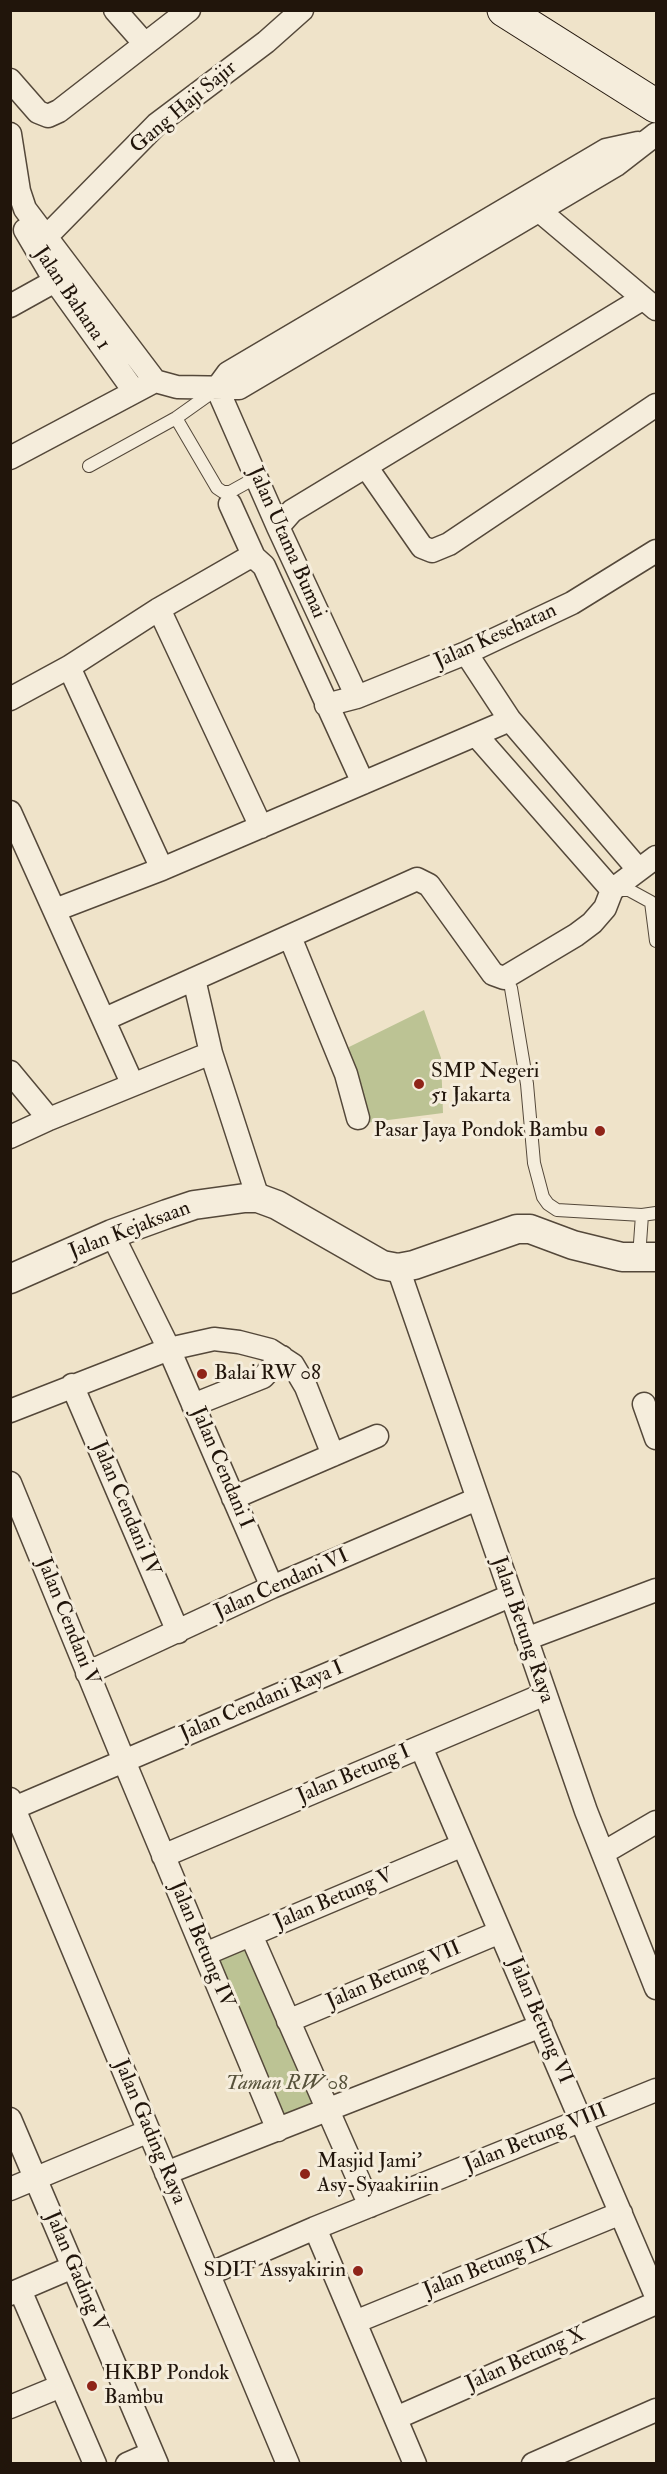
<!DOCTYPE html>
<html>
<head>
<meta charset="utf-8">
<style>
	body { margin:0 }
	#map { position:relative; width:667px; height:2474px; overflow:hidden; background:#efe3c9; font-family:"IM FELL Double Pica",serif }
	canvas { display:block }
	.frame { position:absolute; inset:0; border:12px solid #21150b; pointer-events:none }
</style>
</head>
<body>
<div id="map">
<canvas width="667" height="2474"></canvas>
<div class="frame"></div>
</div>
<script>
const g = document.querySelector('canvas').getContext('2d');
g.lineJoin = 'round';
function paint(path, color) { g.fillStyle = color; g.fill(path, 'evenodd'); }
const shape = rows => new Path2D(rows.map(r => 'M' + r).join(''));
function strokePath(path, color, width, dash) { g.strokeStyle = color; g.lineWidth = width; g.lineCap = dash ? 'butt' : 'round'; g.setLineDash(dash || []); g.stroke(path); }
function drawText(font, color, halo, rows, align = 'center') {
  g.font = font + ' "IM FELL Double Pica",serif'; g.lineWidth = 6; g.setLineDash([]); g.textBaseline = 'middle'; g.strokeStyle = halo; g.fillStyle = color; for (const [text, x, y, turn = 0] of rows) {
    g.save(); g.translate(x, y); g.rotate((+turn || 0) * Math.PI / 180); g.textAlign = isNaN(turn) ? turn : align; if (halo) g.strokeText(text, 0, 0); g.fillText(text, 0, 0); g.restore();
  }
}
paint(shape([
	[424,1010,441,1058,443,1113,357,1124,349,1047],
	[250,1939,321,2101,276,2122,208,1958]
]), '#bcc394');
const service = shape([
	[176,418,217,488,223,492,230,492,257,477],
	[89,466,176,418,214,391],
	[615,890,629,890,651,902,656,941],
	[511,988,527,1084,534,1163,543,1197,548,1204,557,1210,642,1215,656,1213],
	[639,1257,642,1215]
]);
const minor = shape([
	[115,10,145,44],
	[10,80,38,112,48,116,59,111,189,10],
	[10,134,19,191,25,209,155,381],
	[529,202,656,309],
	[25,230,55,281,134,391],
	[46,237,157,124,266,42,302,10],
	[10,306,55,281],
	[217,388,228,373,606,150,638,143],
	[217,388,278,527,357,697],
	[10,458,155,381,177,387,239,388,616,165,656,134],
	[367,468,422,547,432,551,449,544,656,405],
	[230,504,254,557],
	[278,527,292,511,642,299],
	[159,609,261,827],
	[466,653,510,720,638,869],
	[69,667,162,869],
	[10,699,69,667,159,609,246,559,254,557,264,566,363,783],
	[326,705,357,697,466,653,572,603,656,551],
	[476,735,612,890],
	[10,812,132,1083],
	[55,910,162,869,510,720],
	[290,937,346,1074,358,1118],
	[194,979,211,1053,258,1198],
	[105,1019,417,879,429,885,493,974,504,978,576,935,592,923,605,908,612,890,656,857],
	[10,1072,49,1119,211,1053],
	[10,1137,49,1119],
	[112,1234,169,1349,272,1587],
	[398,1268,586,1811,656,1988],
	[72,1385,178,1632],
	[644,1404,656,1438],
	[193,1405,263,1377,282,1357],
	[10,1411,169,1349,214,1339,239,1342,270,1350,293,1365,306,1387,333,1455],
	[10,1483,124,1761,278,2130],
	[233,1498,377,1436],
	[526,1639,656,1590],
	[87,1673,272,1587,477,1499],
	[421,1747,656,2296],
	[10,1799,288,2464],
	[14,1808,510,1596],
	[603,1853,656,1822],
	[163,1856,545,1694],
	[251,1935,370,2206],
	[205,1954,463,1845],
	[288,2021,500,1932],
	[10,2119,157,2464],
	[166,2173,541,2026],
	[10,2189,149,2131],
	[315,2228,415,2464],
	[209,2274,315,2228,656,2090],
	[20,2290,95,2464],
	[10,2294,73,2267],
	[355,2322,621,2213],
	[10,2407,61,2386],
	[396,2418,656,2303],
	[127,2464,152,2453],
	[533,2464,656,2410]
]);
const tertiary = shape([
	[10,1279,112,1234,167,1214,194,1205,245,1198,258,1198,277,1205,382,1265,398,1268,414,1265,517,1229,530,1229,573,1245,622,1257,656,1257]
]);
const secondary = shape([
	[504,10,656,106]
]);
strokePath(service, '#54483a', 14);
strokePath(minor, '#54483a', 25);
strokePath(tertiary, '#54483a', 31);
strokePath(secondary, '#21150b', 35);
strokePath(service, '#f5eddc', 12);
strokePath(minor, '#f5eddc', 22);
strokePath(tertiary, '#f5eddc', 28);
strokePath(secondary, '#f5eddc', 33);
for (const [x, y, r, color] of [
	[419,1084,6,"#8f2418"],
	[600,1131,6,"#8f2418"],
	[202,1374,6,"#8f2418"],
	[305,2174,6,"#8f2418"],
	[358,2271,6,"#8f2418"],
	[92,2386,6,"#8f2418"]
]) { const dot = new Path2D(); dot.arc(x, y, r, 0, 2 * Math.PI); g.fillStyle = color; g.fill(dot); strokePath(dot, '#f5eddc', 2); }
drawText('21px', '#21150b', '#f5eddc', [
	["Gang Haji Sajir",184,108,-40],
	["Jalan Bahana 1",71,299,56],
	["Jalan Utama Bumai",286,543,66],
	["Jalan Kesehatan",496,637,-24],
	["Jalan Kejaksaan",130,1231,-21],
	["Jalan Cendani I",221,1468,67],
	["Jalan Cendani IV",125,1509,67],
	["Jalan Cendani VI",282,1585,-24],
	["Jalan Cendani V",67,1622,68],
	["Jalan Betung Raya",522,1630,71],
	["Jalan Cendani Raya I",262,1702,-23],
	["Jalan Betung I",354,1775,-23],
	["Jalan Betung V",334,1900,-23],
	["Jalan Betung IV",201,1945,67],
	["Jalan Betung VII",394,1976,-23],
	["Jalan Betung VI",539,2021,67],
	["Jalan Gading Raya",149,2132,67],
	["Jalan Betung VIII",536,2139,-22],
	["Jalan Betung IX",488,2267,-22],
	["Jalan Gading V",75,2272,67],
	["Jalan Betung X",526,2360,-24]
]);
drawText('21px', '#21150b', '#f5eddc', [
	["SMP Negeri",431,1072],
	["51 Jakarta",431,1096],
	["Pasar Jaya Pondok Bambu",588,1131,"right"],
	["Balai RW 08",214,1374],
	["Masjid Jami'",317,2162],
	["Asy-Syaakiriin",317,2186],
	["SDIT Assyakirin",346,2271,"right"],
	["HKBP Pondok",104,2374],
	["Bambu",104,2398]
], 'left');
drawText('italic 21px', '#57523b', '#f5eddc', [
	["Taman RW 08",287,2084]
]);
</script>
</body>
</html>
